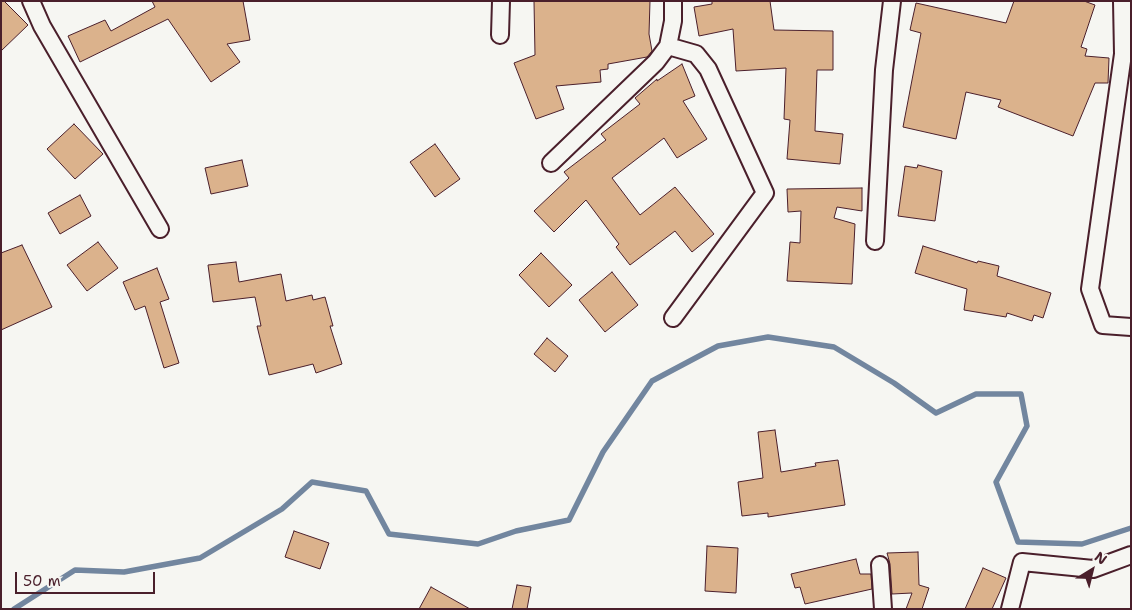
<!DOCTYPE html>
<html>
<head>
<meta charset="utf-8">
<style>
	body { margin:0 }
	#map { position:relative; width:1132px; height:610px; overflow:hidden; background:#f6f6f2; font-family:"Shantell Sans",sans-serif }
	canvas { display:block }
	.frame { position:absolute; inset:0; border:2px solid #4a1f2b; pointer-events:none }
	.north { position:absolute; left:1067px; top:545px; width:50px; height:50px; -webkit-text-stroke:4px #f6f6f2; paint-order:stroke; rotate:36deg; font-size:14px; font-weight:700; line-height:20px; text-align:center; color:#4a1f2b }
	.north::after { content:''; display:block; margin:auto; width:18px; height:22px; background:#4a1f2b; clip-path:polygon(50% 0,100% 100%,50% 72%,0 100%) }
	.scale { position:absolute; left:15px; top:572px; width:140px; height:22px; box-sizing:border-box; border:2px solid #4a1f2b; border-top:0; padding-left:6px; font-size:15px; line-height:18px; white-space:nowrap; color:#4a1f2b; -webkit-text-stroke:4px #f6f6f2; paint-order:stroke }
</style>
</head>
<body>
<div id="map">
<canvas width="1132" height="610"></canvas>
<div class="frame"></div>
<div class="north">N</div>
<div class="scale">50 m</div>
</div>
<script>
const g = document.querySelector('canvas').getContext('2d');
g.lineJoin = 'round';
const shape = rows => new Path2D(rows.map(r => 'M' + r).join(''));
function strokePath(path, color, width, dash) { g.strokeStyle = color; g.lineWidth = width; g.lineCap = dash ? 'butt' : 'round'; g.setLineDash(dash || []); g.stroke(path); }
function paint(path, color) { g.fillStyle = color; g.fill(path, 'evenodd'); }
strokePath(shape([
	[14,609,75,570,124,572,200,558,282,509,312,482,366,491,389,534,478,544,516,531,569,520,603,452,652,381,718,346,768,337,834,347,894,383,936,413,976,394,1021,394,1027,426,996,482,1018,542,1082,544,1131,528]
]), '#72869f', 5.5);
const building = shape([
	[1,1,4,1,28,25,1,51,1,1],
	[152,1,243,1,250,40,227,44,240,62,211,82,168,19,80,62,68,36,105,20,111,31,155,7,152,1],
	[534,1,650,1,649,34,652,51,647,57,608,64,608,69,600,70,601,82,556,86,564,109,536,119,514,63,535,55,534,1],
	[712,1,770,1,774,30,833,31,833,70,817,70,815,131,843,134,840,164,787,159,790,120,784,119,786,68,736,71,733,29,699,36,694,7,712,4,712,1],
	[1014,1,1084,1,1095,5,1081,47,1087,49,1085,56,1109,58,1108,83,1095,83,1073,136,998,107,1001,100,966,92,956,139,903,127,921,33,910,30,916,3,1006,23,1014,1],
	[682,64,695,96,683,101,707,139,677,158,664,138,612,178,640,215,675,187,714,234,692,252,675,231,630,265,616,247,619,244,586,200,554,232,534,211,569,178,564,172,606,140,601,134,640,104,635,98,657,79,657,81,682,64],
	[74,124,103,154,75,179,47,149,74,124],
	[435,144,460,179,435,197,410,162,435,144],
	[242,160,248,186,211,194,205,168,242,160],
	[918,165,942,171,935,221,898,216,905,166,917,168,918,165],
	[862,188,862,211,837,207,834,218,855,224,852,284,787,281,790,242,800,243,801,211,788,212,787,189,862,188],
	[80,195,91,216,60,234,48,213,80,195],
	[98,242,118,268,87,291,67,265,98,242],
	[22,245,52,307,1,330,1,253,22,245],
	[923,246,977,263,978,261,999,266,997,276,1051,293,1043,318,1034,315,1032,321,1007,313,1006,317,964,310,967,289,915,273,923,246],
	[541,253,572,285,549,307,519,275,541,253],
	[236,262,239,282,281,274,286,301,312,295,313,300,325,297,333,326,330,326,342,364,316,373,313,364,269,375,257,326,261,326,255,297,213,302,208,265,236,262],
	[157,268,169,299,160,302,179,363,164,368,145,306,135,310,123,282,157,268],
	[612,272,638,305,605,332,579,300,612,272],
	[547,338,568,356,555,372,534,354,547,338],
	[775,430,781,472,816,466,815,463,838,460,845,505,768,517,768,513,742,516,738,482,763,478,758,432,775,430],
	[294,531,329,543,320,569,285,557,294,531],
	[707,546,738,548,736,593,705,591,707,546],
	[918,552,919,585,929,588,922,609,906,609,912,593,892,594,890,564,887,553,918,552],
	[856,559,860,574,871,574,872,589,805,604,800,587,795,588,791,574,856,559],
	[983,568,1006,578,992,609,965,609,983,568],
	[517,585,531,587,527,609,512,609,517,585],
	[431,587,470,609,419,609,431,587]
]);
paint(building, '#dbb28c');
strokePath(building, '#4a1f2b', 1);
const street = shape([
	[31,1,42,26,160,229],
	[1122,1,1123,54,1090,289,1103,325,1131,327],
	[500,35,501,1],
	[668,46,696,54,708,69,765,193,673,318],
	[551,163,656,62,668,46,673,21,673,1],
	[875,241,884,70,892,1],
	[880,565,883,609],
	[1010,609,1022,562,1093,569,1131,555]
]);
strokePath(street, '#4a1f2b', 20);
strokePath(street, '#f6f6f2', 16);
</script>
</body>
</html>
